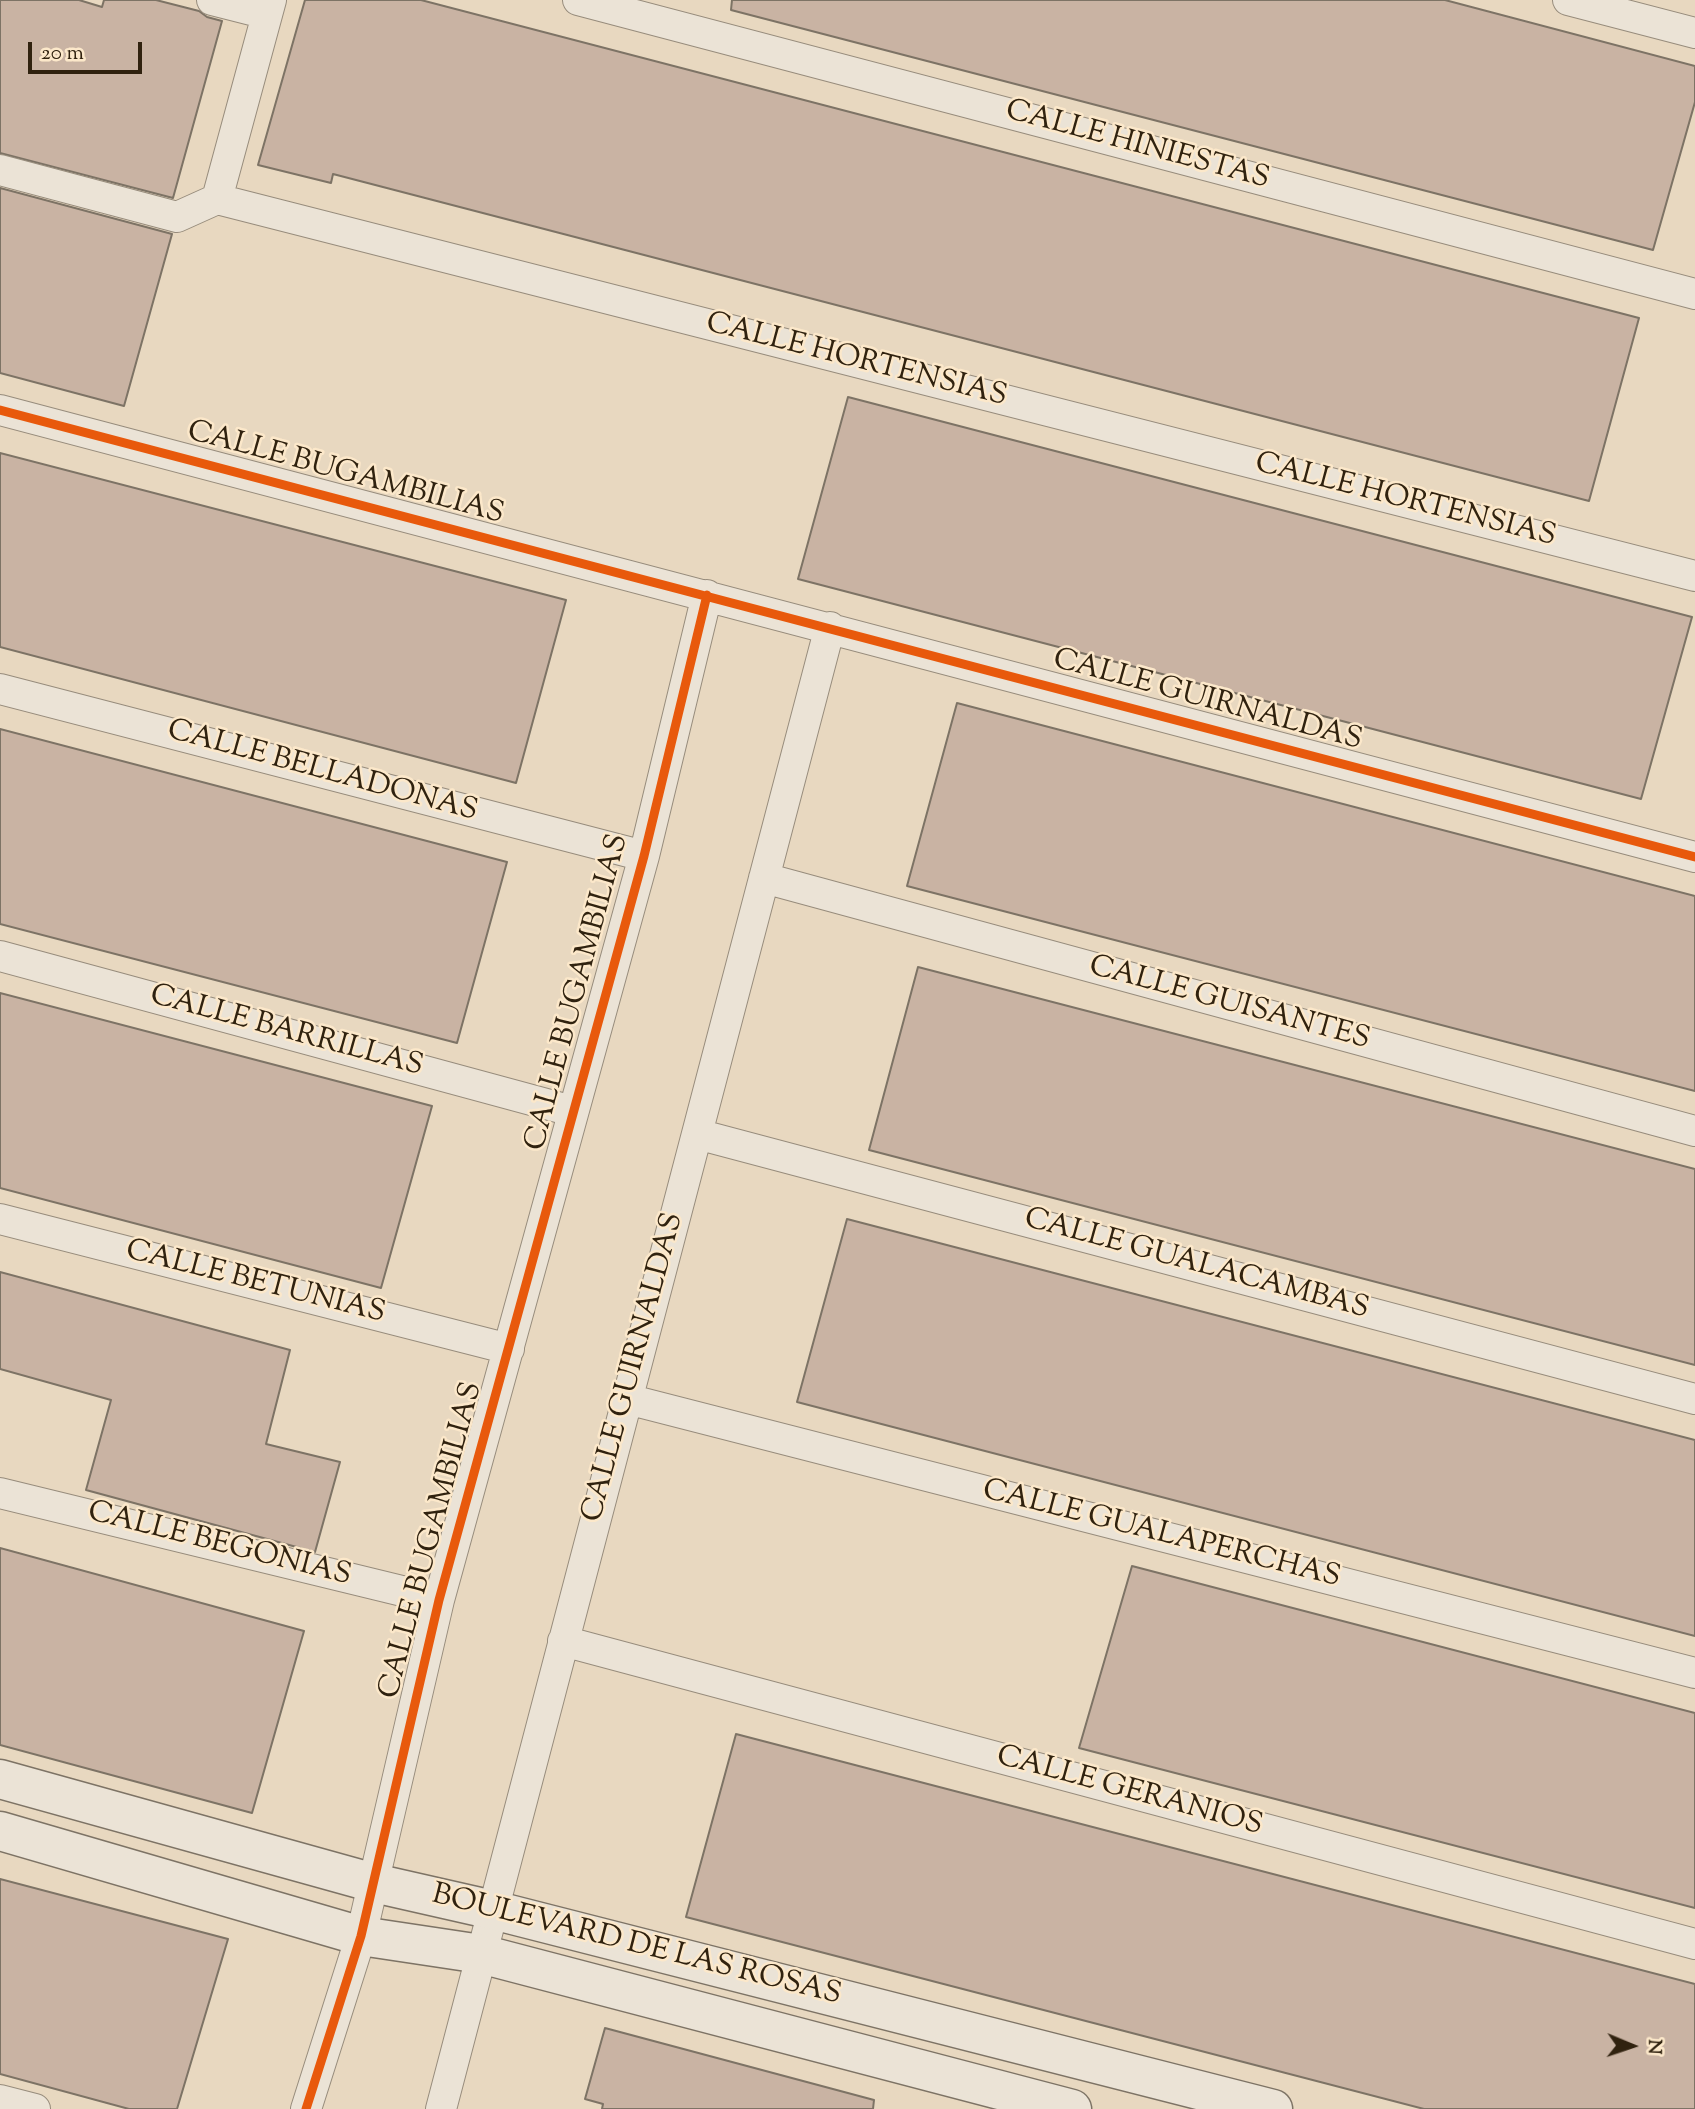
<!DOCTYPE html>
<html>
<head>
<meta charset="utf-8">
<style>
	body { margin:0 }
	#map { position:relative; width:1695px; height:2109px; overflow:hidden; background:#e8d8c0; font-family:"Sorts Mill Goudy",serif }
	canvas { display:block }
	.north { position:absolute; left:1597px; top:2011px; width:70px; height:70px; -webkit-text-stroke:5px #fce8ca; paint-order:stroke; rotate:92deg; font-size:19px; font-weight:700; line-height:28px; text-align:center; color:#30220f }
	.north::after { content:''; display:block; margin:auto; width:24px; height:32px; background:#30220f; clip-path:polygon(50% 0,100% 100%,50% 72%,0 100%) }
	.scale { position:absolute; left:28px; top:42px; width:114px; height:32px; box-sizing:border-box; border:4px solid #30220f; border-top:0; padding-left:9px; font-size:21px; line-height:24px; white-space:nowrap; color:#30220f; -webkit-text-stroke:5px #fce8ca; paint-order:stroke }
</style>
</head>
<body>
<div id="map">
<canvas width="1695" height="2109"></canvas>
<div class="north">N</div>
<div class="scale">20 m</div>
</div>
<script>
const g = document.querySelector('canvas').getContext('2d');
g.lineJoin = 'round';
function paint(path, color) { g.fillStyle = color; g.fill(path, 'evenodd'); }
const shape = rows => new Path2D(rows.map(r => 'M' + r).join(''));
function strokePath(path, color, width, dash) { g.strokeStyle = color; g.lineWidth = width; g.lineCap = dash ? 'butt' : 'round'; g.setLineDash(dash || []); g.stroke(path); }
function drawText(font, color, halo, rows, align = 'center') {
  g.font = font + ' "Sorts Mill Goudy",serif'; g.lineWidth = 5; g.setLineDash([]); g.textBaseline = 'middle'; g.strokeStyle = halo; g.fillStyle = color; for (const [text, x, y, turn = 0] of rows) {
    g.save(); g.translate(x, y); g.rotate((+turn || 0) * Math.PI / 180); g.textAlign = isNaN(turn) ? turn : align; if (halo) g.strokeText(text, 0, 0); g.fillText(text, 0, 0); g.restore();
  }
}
const building = shape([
	[0,0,79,0,102,7,104,0,156,0,199,11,207,17,222,21,173,198,0,153,0,0],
	[305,0,421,0,1639,318,1589,501,333,174,331,183,258,165,305,0],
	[732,0,1445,0,1695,66,1695,102,1653,250,731,10,732,0],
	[0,188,172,234,124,406,0,373,0,188],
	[848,397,1692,617,1641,799,798,579,848,397],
	[0,453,566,600,516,783,0,647,0,453],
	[957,703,1695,896,1695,1091,907,886,957,703],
	[0,729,507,862,457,1043,0,924,0,729],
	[918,967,1695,1169,1695,1365,869,1150,918,967],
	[0,993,432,1106,381,1288,0,1188,0,993],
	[847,1219,1695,1440,1695,1636,797,1402,847,1219],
	[0,1272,290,1350,266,1444,340,1462,315,1552,86,1490,111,1400,0,1369,0,1272],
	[0,1548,304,1631,252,1813,0,1745,0,1548],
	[1132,1566,1695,1713,1695,1908,1079,1748,1132,1566],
	[736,1734,1695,1984,1695,2109,1424,2109,686,1917,736,1734],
	[0,1879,228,1939,177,2109,129,2109,0,2074,0,1879],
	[605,2028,874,2100,873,2109,602,2109,603,2104,585,2099,605,2028]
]);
paint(building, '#c9b3a3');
strokePath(building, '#7d7365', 2);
const street = shape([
	[212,0,267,14],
	[578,0,1695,294],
	[1568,0,1695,33],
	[0,170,177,217,217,199],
	[217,199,1695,576],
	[217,199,271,0],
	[0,410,1695,857],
	[0,689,644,856],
	[764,878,1695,1131],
	[0,956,572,1111],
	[697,1134,1695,1399],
	[0,1219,509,1349],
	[627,1399,1695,1673],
	[0,1493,439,1600],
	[563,1641,1695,1944],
	[0,2100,35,2109],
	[306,2109,361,1936,439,1600,644,856,707,595],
	[441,2109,830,627]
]);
const secondary = shape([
	[0,1779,374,1883,493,1910,1273,2109],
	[0,1831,361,1936,481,1954,1072,2109]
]);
strokePath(street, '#978c7c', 32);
strokePath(secondary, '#7d7365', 41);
strokePath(street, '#ebe3d6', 30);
strokePath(secondary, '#ebe3d6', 38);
strokePath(shape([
	[0,410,1695,857],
	[306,2109,361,1936,439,1600,644,856,707,595]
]), '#e8590c', 9);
drawText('30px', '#30220f', '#fce8ca', [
	["CALLE HINIESTAS",1137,147,15],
	["CALLE HORTENSIAS",856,362,14],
	["CALLE BUGAMBILIAS",345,475,15],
	["CALLE HORTENSIAS",1405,502,14],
	["CALLE GUIRNALDAS",1207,702,15],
	["CALLE BELLADONAS",322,773,15],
	["CALLE BUGAMBILIAS",579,993,-75],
	["CALLE GUISANTES",1229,1005,15],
	["CALLE BARRILLAS",286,1033,15],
	["CALLE GUALACAMBAS",1196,1266,15],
	["CALLE BETUNIAS",255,1284,14],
	["CALLE GUIRNALDAS",635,1368,-75],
	["CALLE GUALAPERCHAS",1161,1536,14],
	["CALLE BUGAMBILIAS",433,1541,-75],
	["CALLE BEGONIAS",219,1546,14],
	["CALLE GERANIOS",1129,1793,15],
	["BOULEVARD DE LAS ROSAS",636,1947,14]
]);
</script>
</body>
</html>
